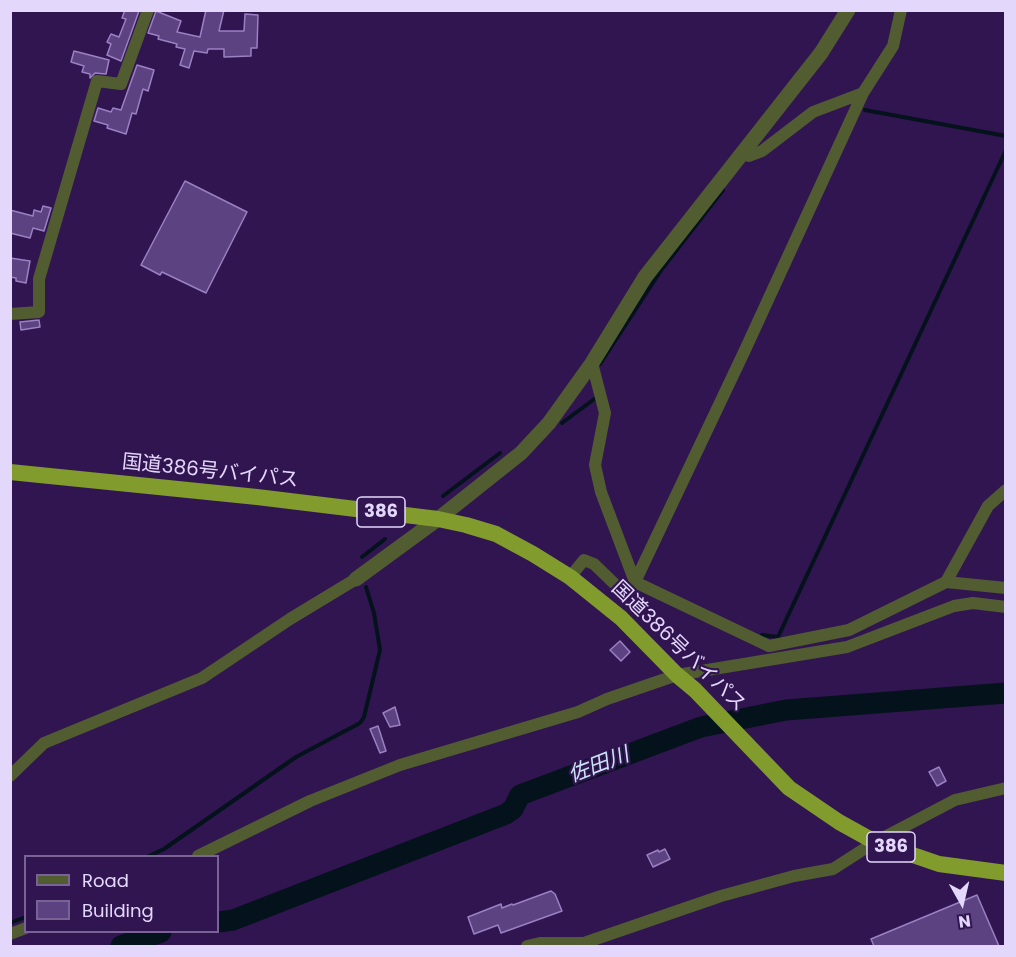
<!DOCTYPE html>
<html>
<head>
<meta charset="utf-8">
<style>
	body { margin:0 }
	#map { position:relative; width:1016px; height:957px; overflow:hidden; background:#311550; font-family:Poppins,sans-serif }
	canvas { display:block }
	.frame { position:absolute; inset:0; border:12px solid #e4d7fc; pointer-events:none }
	.legend { position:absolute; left:24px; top:855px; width:195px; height:78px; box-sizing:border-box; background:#311550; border:2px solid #796395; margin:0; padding:8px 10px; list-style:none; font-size:18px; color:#e4d7fc }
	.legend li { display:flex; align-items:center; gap:12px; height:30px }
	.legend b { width:30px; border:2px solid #796395 }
	.north { position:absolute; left:932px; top:873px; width:60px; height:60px; -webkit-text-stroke:4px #311550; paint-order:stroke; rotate:172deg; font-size:16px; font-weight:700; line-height:24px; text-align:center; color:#e4d7fc }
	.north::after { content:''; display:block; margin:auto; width:21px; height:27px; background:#e4d7fc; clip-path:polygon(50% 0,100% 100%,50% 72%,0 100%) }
</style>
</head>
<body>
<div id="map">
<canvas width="1016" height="957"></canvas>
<div class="frame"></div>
<ul class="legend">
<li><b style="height:8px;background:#515d31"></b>Road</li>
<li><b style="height:16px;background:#5c4281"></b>Building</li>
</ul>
<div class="north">N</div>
</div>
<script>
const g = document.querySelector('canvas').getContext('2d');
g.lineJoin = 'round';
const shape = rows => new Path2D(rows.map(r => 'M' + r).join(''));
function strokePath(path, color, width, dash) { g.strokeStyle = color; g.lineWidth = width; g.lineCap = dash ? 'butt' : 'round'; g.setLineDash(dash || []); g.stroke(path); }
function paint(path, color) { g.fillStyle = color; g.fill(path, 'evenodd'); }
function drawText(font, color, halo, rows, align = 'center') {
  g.font = font + ' Poppins,"Noto Sans JP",sans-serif'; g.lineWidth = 4.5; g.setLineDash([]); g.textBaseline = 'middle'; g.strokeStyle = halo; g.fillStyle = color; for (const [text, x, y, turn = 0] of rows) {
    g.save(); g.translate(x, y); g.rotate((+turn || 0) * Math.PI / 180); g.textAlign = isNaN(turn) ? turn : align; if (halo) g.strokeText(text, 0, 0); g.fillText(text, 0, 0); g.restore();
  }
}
strokePath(shape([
	[865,110,1006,136],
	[600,364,662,269,723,190],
	[562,423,597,397],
	[443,496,500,453],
	[362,557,385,539],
	[762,635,778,637,1006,150],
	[149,856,164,849,296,757,360,723,364,717,380,650,374,613,366,587],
	[10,923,26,917]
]), '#04121c', 4);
strokePath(shape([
	[218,922,233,920,506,814,513,809,520,795,701,727,786,710,1006,693],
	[121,946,161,932]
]), '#04121c', 21);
const building = shape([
	[125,10,139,11,121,61,107,55,111,44,107,42,111,34,119,37,126,19,122,18,125,10],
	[206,10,224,10,219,31,244,31,245,14,258,15,257,48,251,48,251,56,224,57,224,49,208,49,207,53,194,51,189,68,180,65,185,49,176,47,177,44,158,39,159,36,148,33,156,11,181,21,177,32,200,37,206,10],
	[74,51,109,60,106,74,95,73,90,78,90,74,82,72,84,66,71,62,74,51],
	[137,65,154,70,148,91,143,89,136,114,132,113,126,134,107,128,108,125,94,121,98,108,111,112,113,108,121,110,137,65],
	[185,181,247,212,206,293,162,272,160,275,141,265,185,181],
	[43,206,51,208,44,231,33,228,30,238,10,233,10,210,33,216,34,210,41,212,43,206],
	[10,258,30,261,26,283,16,281,16,278,10,277,10,258],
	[39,320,40,327,21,330,20,322,39,320],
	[620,641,630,652,621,661,610,650,620,641],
	[395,707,400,725,390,727,383,713,395,707],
	[378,726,386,751,380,753,370,729,378,726],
	[939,767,946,781,937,786,929,772,939,767],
	[665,849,670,859,653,867,647,855,658,850,659,852,665,849],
	[551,891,555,894,562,911,501,933,498,925,474,934,468,917,501,904,502,908,512,904,513,905,551,891],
	[977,895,999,946,874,946,871,939,977,895]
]);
paint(building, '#5c4281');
strokePath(building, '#9b80c4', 1.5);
strokePath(shape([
	[740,154,749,156,762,151,813,112,863,93],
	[10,314,39,312,39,279,97,81,121,84,148,10],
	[592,363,605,413,595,465,601,492,635,582,769,646,849,630,946,582,1006,588],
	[570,577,584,560,594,564,624,593,635,582,745,350,863,93,893,46,901,10],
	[946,582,988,506,1006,490],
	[10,776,44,743,202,678,290,619,356,579],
	[198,856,310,801,400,765,578,712,607,699,677,675,847,647,954,606,973,603,1006,607],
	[10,934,26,928],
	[527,946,540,943,584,943,721,896,794,876,833,869,875,842,955,800,1006,788]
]), '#515d31', 12);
strokePath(shape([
	[356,579,438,519,521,453,549,423,592,363,645,277,821,53,848,10]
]), '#515d31', 15);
strokePath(shape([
	[10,472,257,497,438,519,466,525,496,534,533,554,570,577,621,618,677,675,695,690,789,788,839,822,875,842,939,864,1006,873]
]), '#819b2c', 16);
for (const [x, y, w] of [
	[381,512,48],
	[891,847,48]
]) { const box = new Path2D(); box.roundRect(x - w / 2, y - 15, w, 30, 4.5); g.fillStyle = '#311550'; g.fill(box); strokePath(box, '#e4d7fc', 1.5); }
drawText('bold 18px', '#e4d7fc', null, [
	["386",381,512],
	["386",891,847]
]);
drawText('20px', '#e4d7fc', '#311550', [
	["国道386号バイパス",210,472,6],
	["国道386号バイパス",678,647,44]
]);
drawText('italic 21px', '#cbe3f5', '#311550', [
	["佐田川",599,766,-21]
]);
</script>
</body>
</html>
